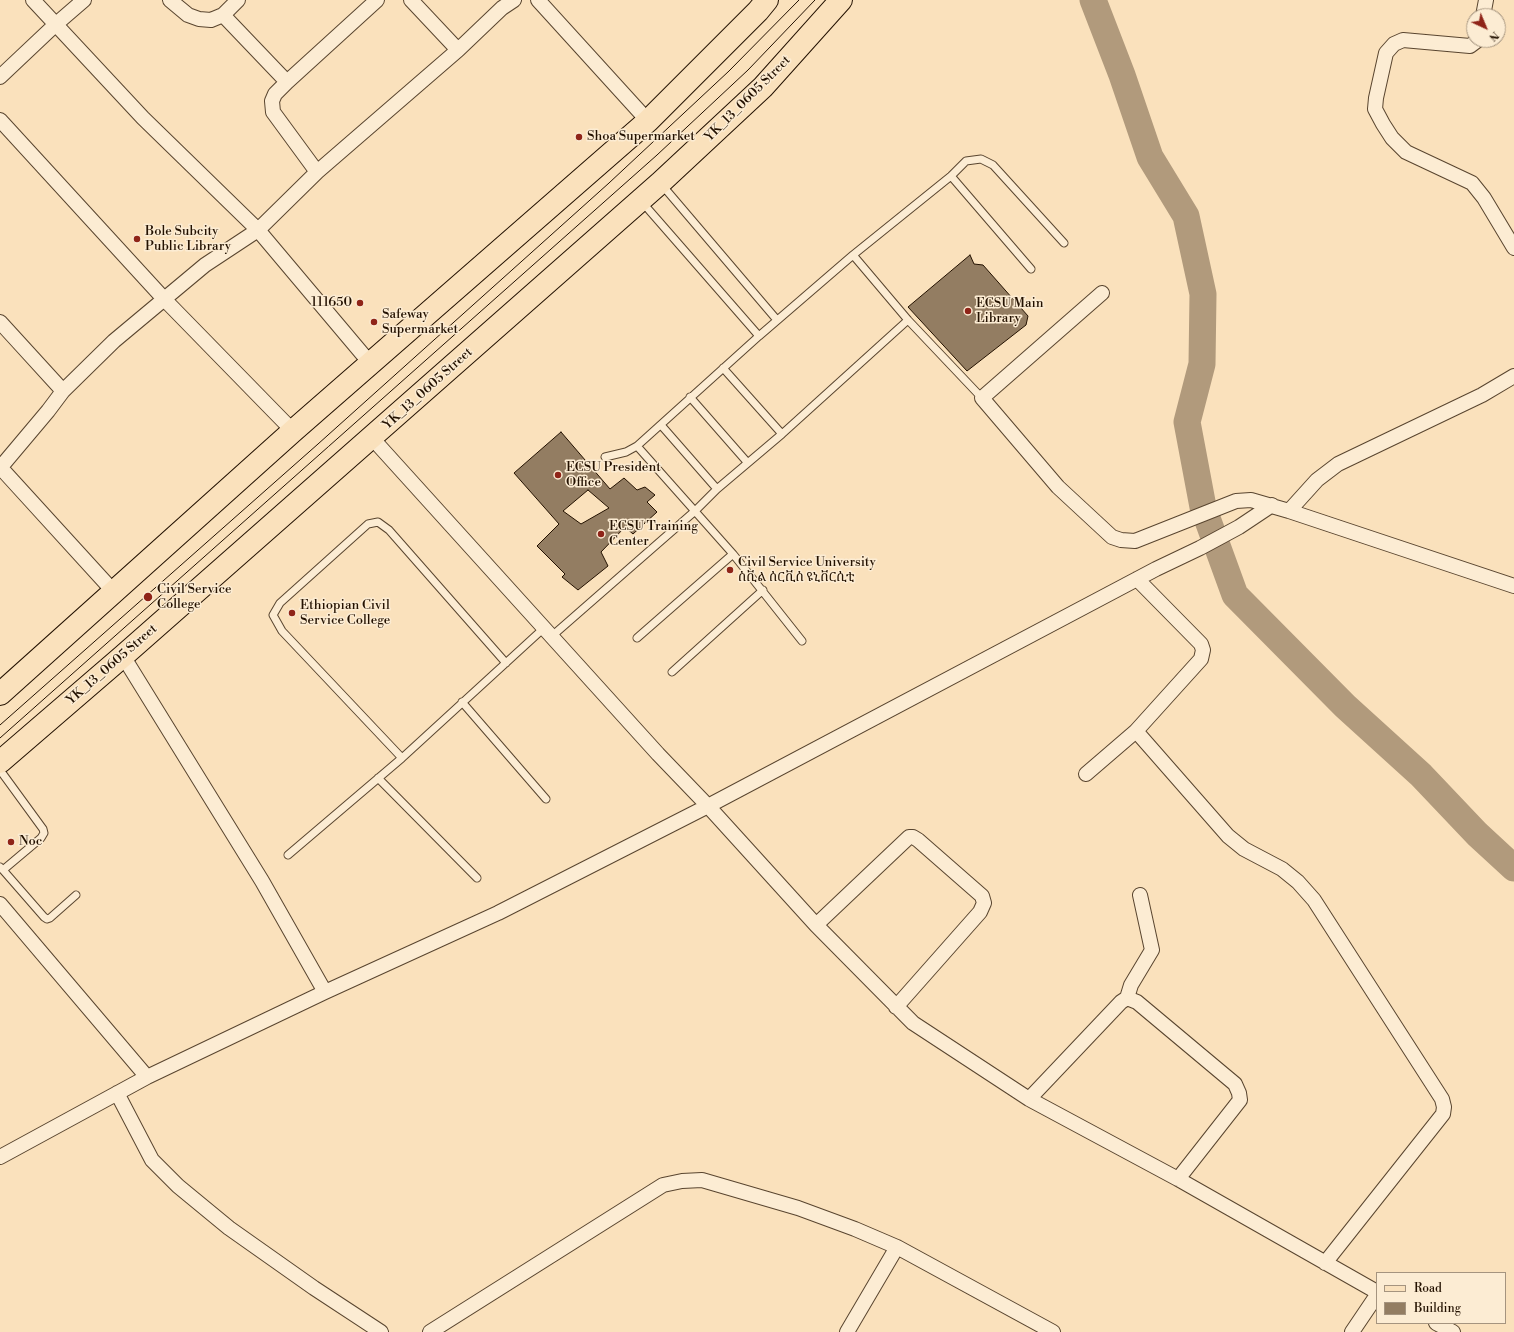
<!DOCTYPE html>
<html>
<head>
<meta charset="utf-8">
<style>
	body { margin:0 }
	#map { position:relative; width:1514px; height:1332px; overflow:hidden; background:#fae1bc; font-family:"Libre Bodoni",serif }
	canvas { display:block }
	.legend { position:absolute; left:1376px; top:1272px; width:130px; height:52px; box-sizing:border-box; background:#fcecd3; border:1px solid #a5947f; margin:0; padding:5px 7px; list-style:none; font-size:12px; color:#231100 }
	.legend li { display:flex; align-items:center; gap:8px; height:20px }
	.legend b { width:20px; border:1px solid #a5947f }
	.north { position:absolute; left:1466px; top:8px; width:40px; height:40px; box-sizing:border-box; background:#fcecd3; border:1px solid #a5947f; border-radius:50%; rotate:136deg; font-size:11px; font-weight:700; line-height:16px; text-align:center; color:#231100 }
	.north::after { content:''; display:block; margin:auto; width:14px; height:18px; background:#8f2418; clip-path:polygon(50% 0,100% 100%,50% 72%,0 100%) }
</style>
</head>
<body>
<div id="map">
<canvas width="1514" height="1332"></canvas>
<ul class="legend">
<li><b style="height:5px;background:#fae1bc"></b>Road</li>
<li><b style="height:11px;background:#937d62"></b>Building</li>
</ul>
<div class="north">N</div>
</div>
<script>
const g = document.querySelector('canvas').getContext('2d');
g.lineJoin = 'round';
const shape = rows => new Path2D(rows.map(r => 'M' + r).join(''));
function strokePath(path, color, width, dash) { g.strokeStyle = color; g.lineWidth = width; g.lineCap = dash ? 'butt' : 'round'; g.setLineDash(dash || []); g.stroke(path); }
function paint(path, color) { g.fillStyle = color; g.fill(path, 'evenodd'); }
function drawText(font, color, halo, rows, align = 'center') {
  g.font = font + ' "Libre Bodoni","Noto Serif Ethiopic",serif'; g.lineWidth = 3; g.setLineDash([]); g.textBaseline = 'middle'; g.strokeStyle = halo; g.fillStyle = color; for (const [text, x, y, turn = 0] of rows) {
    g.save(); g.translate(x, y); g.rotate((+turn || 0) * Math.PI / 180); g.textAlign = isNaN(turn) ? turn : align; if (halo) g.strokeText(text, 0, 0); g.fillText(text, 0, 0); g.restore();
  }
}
strokePath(shape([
	[1093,0,1122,75,1150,157,1186,216,1203,294,1202,364,1187,422,1203,507,1235,595,1345,706,1421,775,1477,834,1514,868]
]), '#b19a7c', 27);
const building = shape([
	[970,255,974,264,983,265,1028,316,1026,325,967,371,908,307,970,255],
	[561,432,610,489,624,478,637,490,645,487,655,495,647,502,657,512,633,534,625,527,601,552,608,566,578,590,562,577,565,574,537,546,559,524,514,473,561,432],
	[588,490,609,508,581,524,563,511,588,490]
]);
paint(building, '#937d62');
strokePath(building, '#231100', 1);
const lane = shape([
	[951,176,1031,269],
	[662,185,777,320],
	[642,202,759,336],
	[853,255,908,320,982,398],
	[723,368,782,434],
	[690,397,747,462],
	[661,425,717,489],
	[637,446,733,554,802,641],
	[605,457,626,452,637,446,759,336,853,255,951,176,966,161,981,159,993,165,1064,243],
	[552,636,695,511,717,489,782,434,908,320],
	[637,638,733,554],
	[672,672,763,590],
	[462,702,546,799],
	[402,758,282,631,273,615,280,603,368,524,378,522,389,530,506,663],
	[0,770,43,829,44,833,41,838,3,870,0,867],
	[378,778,477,878],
	[288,855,402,758,544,628],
	[3,870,44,917,47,919,50,918,76,895]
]);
const street = shape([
	[33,0,143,118,258,230,317,172],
	[170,0,188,15,199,19,211,20,223,15,287,82,275,94,272,101,273,112,317,172,458,50],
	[411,0,458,50,502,8,514,0],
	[538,0,648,121],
	[223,15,238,0],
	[1483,16,1486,0],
	[1478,40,1470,46,1403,40,1394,44,1386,53,1376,98,1375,109,1383,124,1392,138,1406,152,1472,183,1484,198,1514,248],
	[0,77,55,25,84,0],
	[287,82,377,0],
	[0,120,165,300,293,431],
	[1102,293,982,398,1058,487,1112,537,1121,540,1135,541,1236,501,1251,500,1289,511,1514,586],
	[0,322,63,391],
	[372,438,658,754,708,806,816,925,913,1023,1029,1099,1178,1179,1377,1292],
	[0,467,114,592],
	[0,468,48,411,63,391,114,341,205,265,258,230,370,363],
	[1289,511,1317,480,1338,464,1482,395,1514,376],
	[1137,579,1201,644,1203,650,1201,659,1136,731,1228,836,1244,849,1282,869,1298,882,1314,900,1442,1099,1444,1107,1443,1114,1325,1263],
	[123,656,262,881,325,992],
	[1086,774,1136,731],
	[0,904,147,1077],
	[816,925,909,837,913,837,918,840,982,896,984,903,980,912,896,1007],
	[1127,998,1131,985,1152,950,1140,895],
	[117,1093,152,1160,178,1186,229,1228,314,1288,381,1332],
	[1029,1099,1121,1002,1127,998,1137,1002,1235,1084,1239,1093,1240,1100,1178,1179],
	[0,1157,147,1077,325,992,498,913,708,806,1156,569,1200,548,1239,527,1272,505],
	[1436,1323,1453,1332],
	[430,1332,663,1185,682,1181,702,1180,798,1208,855,1229,897,1247,1053,1332],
	[847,1332,897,1247],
	[1352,1332,1377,1295]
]);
const primary = shape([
	[0,694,293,431,648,121,758,11,767,0],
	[0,762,123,656,660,183,763,87,841,0]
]);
strokePath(lane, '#59452f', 9);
strokePath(street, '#59452f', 16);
strokePath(primary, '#231100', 24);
strokePath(lane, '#fcecd3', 7);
strokePath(street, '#fcecd3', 14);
strokePath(primary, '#fae1bc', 22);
strokePath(shape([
	[0,725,318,444,609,183,729,71,799,0],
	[0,738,657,155,748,70,815,0]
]), '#231100', 1);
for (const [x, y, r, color] of [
	[579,137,4,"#8f2418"],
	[137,239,4,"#8f2418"],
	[360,303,4,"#8f2418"],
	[968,311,4,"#8f2418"],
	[374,322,4,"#8f2418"],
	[558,475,4,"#8f2418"],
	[601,534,4,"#8f2418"],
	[730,570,4,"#8f2418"],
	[148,597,5,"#8f2418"],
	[292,613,4,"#8f2418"],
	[11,842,4,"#8f2418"]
]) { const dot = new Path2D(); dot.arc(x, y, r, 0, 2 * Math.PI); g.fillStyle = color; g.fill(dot); strokePath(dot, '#fcecd3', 1.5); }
drawText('13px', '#231100', '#fcecd3', [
	["YK_13_0605 Street",748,99,-45],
	["YK_13_0605 Street",428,389,-42],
	["YK_13_0605 Street",112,665,-41]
]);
drawText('13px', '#231100', '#fcecd3', [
	["Shoa Supermarket",587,137],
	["Bole Subcity",145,232],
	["Public Library",145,247],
	["111650",352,303,"right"],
	["ECSU Main",976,304],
	["Library",976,319],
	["Safeway",382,315],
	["Supermarket",382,330],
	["ECSU President",566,468],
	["Office",566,483],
	["ECSU Training",609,527],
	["Center",609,542],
	["Civil Service University",738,563],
	["ስቪል ሰርቪስ ዩኒቨርሲቲ",738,578],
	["Civil Service",157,590],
	["College",157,605],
	["Ethiopian Civil",300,606],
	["Service College",300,621],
	["Noc",19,842]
], 'left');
</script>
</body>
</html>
